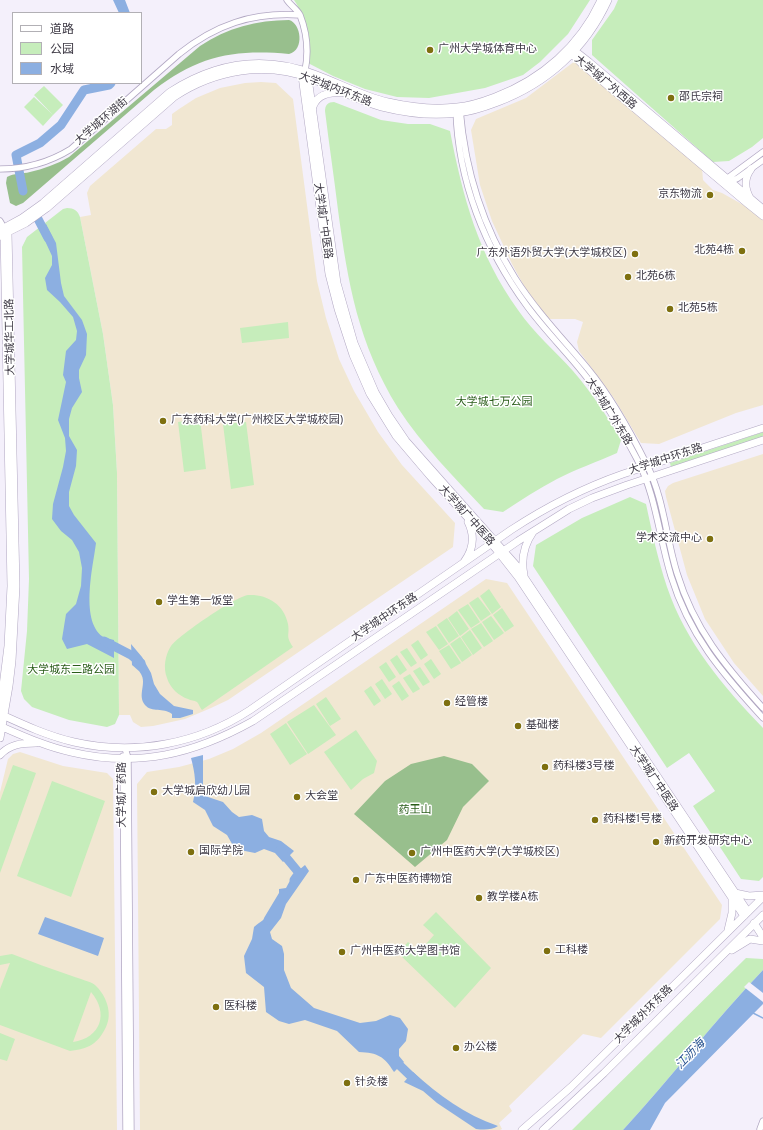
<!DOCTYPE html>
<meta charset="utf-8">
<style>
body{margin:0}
#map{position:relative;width:763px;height:1130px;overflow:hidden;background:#f4f0fb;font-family:Overpass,"Noto Sans SC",sans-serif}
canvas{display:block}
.legend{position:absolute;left:12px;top:12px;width:130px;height:72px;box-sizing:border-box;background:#fff;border:1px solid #b2b0b5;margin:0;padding:5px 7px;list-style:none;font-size:12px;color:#3e3a45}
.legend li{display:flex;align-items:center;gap:8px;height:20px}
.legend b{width:20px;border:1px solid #b2b0b5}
</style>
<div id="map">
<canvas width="763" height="1130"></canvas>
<ul class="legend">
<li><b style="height:5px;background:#fff"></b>道路</li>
<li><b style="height:11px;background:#c6edbb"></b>公园</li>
<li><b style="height:11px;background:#8cafe1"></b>水域</li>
</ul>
</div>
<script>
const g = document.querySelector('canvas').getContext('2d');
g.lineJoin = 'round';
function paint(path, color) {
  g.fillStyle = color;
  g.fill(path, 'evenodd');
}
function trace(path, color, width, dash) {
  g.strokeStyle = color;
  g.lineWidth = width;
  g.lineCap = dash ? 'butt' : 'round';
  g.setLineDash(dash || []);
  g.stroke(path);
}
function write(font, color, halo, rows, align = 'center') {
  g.font = font + ' Overpass,"Noto Sans SC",sans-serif';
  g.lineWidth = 3;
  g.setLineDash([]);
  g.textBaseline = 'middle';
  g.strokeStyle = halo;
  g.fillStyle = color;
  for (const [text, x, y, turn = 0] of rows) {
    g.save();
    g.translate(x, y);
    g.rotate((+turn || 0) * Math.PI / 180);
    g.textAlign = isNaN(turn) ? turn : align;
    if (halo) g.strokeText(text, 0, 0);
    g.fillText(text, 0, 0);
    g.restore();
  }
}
paint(new Path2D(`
 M575 61 702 168 703 180 713 190 722 193 763 216V405L736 413 659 444 641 443 613 397 579 351 577 342 583 322 575 319H548L524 286 512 264 492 221 480 185 471 130 476 119 526 98Z
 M261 82 276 83 293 99 317 281 326 318 339 359 354 391 378 432 402 465 455 523 453 547 228 700 211 708 185 719 153 726 141 727 133 722 130 715H119L117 473 113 405 103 334 80 217 91 215 87 193 90 186 156 129H166L172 125V114L179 109 196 98 220 88 245 83Z
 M763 454V696L734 663 705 619 687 575 666 497 665 491 668 486 673 483Z
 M486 579 507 583 722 905 720 919 601 1038 583 1034 509 1106 512 1111 499 1123 502 1129 500 1130H140L137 784 147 772 179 767 209 759 233 749 261 733Z
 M20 752 63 766 107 773 113 779 117 1130H0V792L8 759 13 754Z`), '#f1e7d2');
paint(new Path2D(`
 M294 0H590L568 34 540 62 523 75 485 88 429 98 397 97 365 89 333 76 308 63C306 41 307 18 294 0Z
 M618 0H763V138L752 147 729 161 713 162 592 55V40L614 9Z
 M44 86 63 105 53 115 34 95Z
 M34 97 53 115 43 126 24 107Z
 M334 102 381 120 408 124H430L450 131C463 198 478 254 518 310 534 333 555 351 573 371 592 393 607 416 621 440L617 453C597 462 576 469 557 479 538 489 521 500 503 512L484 509C454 477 422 445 398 408 358 343 348 284 338 210 334 177 329 144 325 111 325 105 328 102 334 102Z
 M67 208C74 208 78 211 80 217L103 334 113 405 117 473 119 715 115 724 107 727 69 720 32 707 24 699 21 691 27 631 29 579 22 247 27 237 63 209Z
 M288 322 289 338 242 343 240 328Z
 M200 419 206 469 184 472 178 422Z
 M246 422 254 485 231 489 223 424Z
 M763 432V437L671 467 670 463Z
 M630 497 646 504C652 532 658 560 667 587 686 643 723 686 763 728V877L759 881 741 879 693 806 715 791 689 753 667 768 533 566 536 545 582 518Z
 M489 589 501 607 492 614 480 596Z
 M248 595C267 594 284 604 288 624 290 636 285 635 293 647L202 710C200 708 199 704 197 702 194 700 191 701 188 699 179 696 170 688 167 678 163 668 165 655 171 646 179 635 235 597 248 595Z
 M478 597 491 614 481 621 469 603Z
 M468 604 480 622 471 628 458 610Z
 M502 608 514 626 505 632 493 615Z
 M457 611 469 629 460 636 448 618Z
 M491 616 504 633 494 640 482 622Z
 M447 618 459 636 449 643 437 625Z
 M481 623 493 641 484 647 471 629Z
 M436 626 448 644 439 650 426 632Z
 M470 630 482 648 473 655 461 637Z
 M460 637 472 655 462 662 450 644Z
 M418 640 428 655 421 660 411 645Z
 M449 645 461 663 451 669 439 651Z
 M407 648 417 663 411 667 400 652Z
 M397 655 407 670 400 675 390 660Z
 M431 659 441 674 434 679 424 664Z
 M386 662 396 677 389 682 379 667Z
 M420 667 430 682 423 686 413 671Z
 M410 674 420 689 413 693 403 678Z
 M382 679 392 694 385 699 375 684Z
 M399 681 409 696 402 701 392 686Z
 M371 686 381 701 374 706 364 691Z
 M326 697 341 719 330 726 316 704Z
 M314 705 336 735 308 754 287 722Z
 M286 723 307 754 290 765 270 734Z
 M356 730 377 761 374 773 363 779 351 790 324 752Z
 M13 765 36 773 0 873V801Z
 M52 781 105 801 71 897 17 876Z
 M436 912 491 968 455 1008 398 953 408 942 419 952 434 935 423 925Z
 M12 954C32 962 52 969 72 976 79 979 90 981 95 985 106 995 113 1013 106 1027 98 1044 88 1049 70 1051L0 1025V989L10 963 0 965V956ZM91 992C109 1013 101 1038 73 1042Z
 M746 958 763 959V970C714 1021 671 1078 623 1130H572Z
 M0 1033 15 1039 7 1061 0 1059Z`), '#c6edbb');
paint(new Path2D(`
 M289 20C301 23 305 50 289 54 234 49 198 56 154 90L23 203 16 206 10 203 6 183 7 177C14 173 22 174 30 172 43 169 57 164 69 157L200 46C227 28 257 20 289 20Z
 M444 756 472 764 489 781 463 807 447 840 415 867 354 814 385 781 411 764Z`), '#98bf8d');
paint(new Path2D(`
 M113 0H125L130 13H119Z
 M46 224 56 243 61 283 64 296 82 320 87 334 86 355 79 370V378L82 392 72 408 69 419V436L77 450 76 466 69 492V506L74 515 96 543C93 567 79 624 105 638 108 639 111 639 114 640V658L87 644 67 649 62 639 66 614 76 604 81 586 82 568 79 552 72 540 61 531 52 519 53 504 63 467 66 451 65 438 58 420 66 382 63 375 66 351 76 340 77 331 73 317 60 302 47 290 45 278 52 265V256L40 230Z
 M131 644 142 657 151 673 154 684 160 694 174 706 193 710V714L180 718H172V714C163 707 152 713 145 705 137 695 147 684 141 674 139 670 135 668 132 665Z
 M203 755V790L208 797 223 802 232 812 239 817 252 815 262 819 264 831 269 837 281 841 294 851 283 862 275 853 264 849 255 853 235 849 227 835 213 826 205 810 193 802C197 786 195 773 191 758Z
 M305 865 309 871 286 904 281 918 270 932 272 939 282 946 284 954V970L291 988 314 1008 360 1023 376 1021 390 1015 400 1018 408 1029 406 1041 399 1049V1056L404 1062 394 1072C384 1056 378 1053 359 1052L337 1031 305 1020 289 1024 279 1021 266 1012 264 987 246 973 244 956 252 939 254 927C269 915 280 911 279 889L286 888 293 875Z
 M45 917 104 938 98 956 38 934Z
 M763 970V1004L665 1103 650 1130H623C671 1078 714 1021 763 970Z
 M413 1072C440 1096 464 1114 498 1126 492 1130 484 1130 476 1129L437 1103 423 1091 404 1082Z`), '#8cafe1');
paint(new Path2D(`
 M749 982 763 993V1002L744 987Z`), '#f4f0fb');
trace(new Path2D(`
 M753 1013 763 1018`), '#8cafe1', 1.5);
trace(new Path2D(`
 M23 191 16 155 40 143 61 125 84 90 109 85 111 83
 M38 219 48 238
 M104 641 131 655 141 663
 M280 850 299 873 294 880
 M268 920 283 895
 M392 1058 418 1083`), '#8cafe1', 9);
const minor = new Path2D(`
 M300 15C307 33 309 51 305 71
 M456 110C458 181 485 249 527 306 546 332 569 354 588 379 607 404 622 431 637 459 656 495 659 537 671 576 689 635 722 673 763 718
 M460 110C465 170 483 227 515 278 536 311 563 339 588 369 612 398 630 431 647 465 664 499 666 538 677 573 694 629 725 666 763 708
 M0 169C26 169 50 162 71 149L179 54C215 25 252 12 300 15 297 9 291 6 287 0
 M725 180 763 152
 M728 183 738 178 763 160
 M0 221 4 228
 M125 748 128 758 131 1130
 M123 756 126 1130
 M760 1129 763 1121`);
const major = new Path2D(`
 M571 49 575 51 589 62 763 209
 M570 51 572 54 582 64 748 204 763 216
 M305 71 302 76 329 274 338 309 353 355 370 394 396 436 430 476 496 549 518 577 744 916
 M305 71 308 78 337 283 354 343 375 392 389 416 406 441 516 565 748 912
 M312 110C315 96 327 92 341 93
 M750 198C745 189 744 178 751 169
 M0 230 22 218 43 203 170 92C215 63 264 55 314 74 339 83 362 96 388 102 410 107 434 110 457 107 470 106 482 102 495 97 542 79 580 46 601 0
 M0 236 26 223 47 208 174 97C215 70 265 61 312 79 335 88 358 101 382 107 406 113 433 116 457 113 471 112 485 107 498 102 548 83 586 48 608 0
 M464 562C473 550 475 536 468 522
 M524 575C521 560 524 545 533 532
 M0 710 8 646 11 586 4 232
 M0 714C24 725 48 736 74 742 135 756 198 744 250 710L511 530C546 507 583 488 623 474L763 428
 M0 726C23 736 47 747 71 752 138 768 194 754 253 721L518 541 569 509 592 498 627 485 763 440
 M0 738 9 686 12 661 16 586 8 233 6 230
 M0 755C10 744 22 743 36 743
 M735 893 749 896 763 895
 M754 923 763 937
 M728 930 732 913V899
 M732 950 750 939 763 941
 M522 1130 571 1087 763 897
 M543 1130 604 1073 763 915`);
trace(minor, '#b1a7c2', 7);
trace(major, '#b1a7c2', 8);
trace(minor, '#fff', 5.5);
trace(major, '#fff', 7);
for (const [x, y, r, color] of [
 [430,50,4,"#7e7010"],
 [671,98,4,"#7e7010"],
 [710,195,4,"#7e7010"],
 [742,251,4,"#7e7010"],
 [635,254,4,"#7e7010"],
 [628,277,4,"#7e7010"],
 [670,309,4,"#7e7010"],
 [163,421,4,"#7e7010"],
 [710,539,4,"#7e7010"],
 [159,602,4,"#7e7010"],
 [447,703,4,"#7e7010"],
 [518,726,4,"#7e7010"],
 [545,767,4,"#7e7010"],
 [154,792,4,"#7e7010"],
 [297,797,4,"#7e7010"],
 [595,820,4,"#7e7010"],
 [656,842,4,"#7e7010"],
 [191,852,4,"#7e7010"],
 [412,853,4,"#7e7010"],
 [356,880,4,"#7e7010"],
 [479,898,4,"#7e7010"],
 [547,951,4,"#7e7010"],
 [342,952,4,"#7e7010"],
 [216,1007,4,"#7e7010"],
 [456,1048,4,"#7e7010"],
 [347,1083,4,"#7e7010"]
]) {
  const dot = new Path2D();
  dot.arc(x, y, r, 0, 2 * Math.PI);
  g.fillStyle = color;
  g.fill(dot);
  trace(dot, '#fff', 1.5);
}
write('11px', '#3e3a45', '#fff', [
 ["广州大学城体育中心",438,50],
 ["邵氏宗祠",679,98],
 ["京东物流",702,195,"right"],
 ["北苑4栋",734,251,"right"],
 ["广东外语外贸大学(大学城校区)",627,254,"right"],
 ["北苑6栋",636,277],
 ["北苑5栋",678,309],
 ["广东药科大学(广州校区大学城校园)",171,421],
 ["学术交流中心",702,539,"right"],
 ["学生第一饭堂",167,602],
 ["经管楼",455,703],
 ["基础楼",526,726],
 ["药科楼3号楼",553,767],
 ["大学城启欣幼儿园",162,792],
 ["大会堂",305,797],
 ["药科楼1号楼",603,820],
 ["新药开发研究中心",664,842],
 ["国际学院",199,852],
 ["广州中医药大学(大学城校区)",420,853],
 ["广东中医药博物馆",364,880],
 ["教学楼A栋",487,898],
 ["工科楼",555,951],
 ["广州中医药大学图书馆",350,952],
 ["医科楼",224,1007],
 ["办公楼",464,1048],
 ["针灸楼",355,1083]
], 'left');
write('11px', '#3e3a45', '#fff', [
 ["大学城广外西路",605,83,40],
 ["大学城内环东路",335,90,21],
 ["大学城环湖街",102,122,-41],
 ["大学城广中医路",322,221,82],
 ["大学城华工北路",11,337,-91],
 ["大学城广外东路",608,412,58],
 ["大学城中环东路",666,460,-18],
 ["大学城广中医路",466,516,48],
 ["大学城中环东路",385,618,-34],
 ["大学城广中医路",653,779,56],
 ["大学城广药路",123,795,-90],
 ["大学城外环东路",644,1015,-45]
]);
write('11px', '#2a5d1a', '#fff', [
 ["大学城七万公园",494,403],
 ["大学城东二路公园",71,671],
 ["药王山",415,811]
]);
write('italic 12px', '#27528f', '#fff', [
 ["江沥海",691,1055,-46]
]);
</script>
